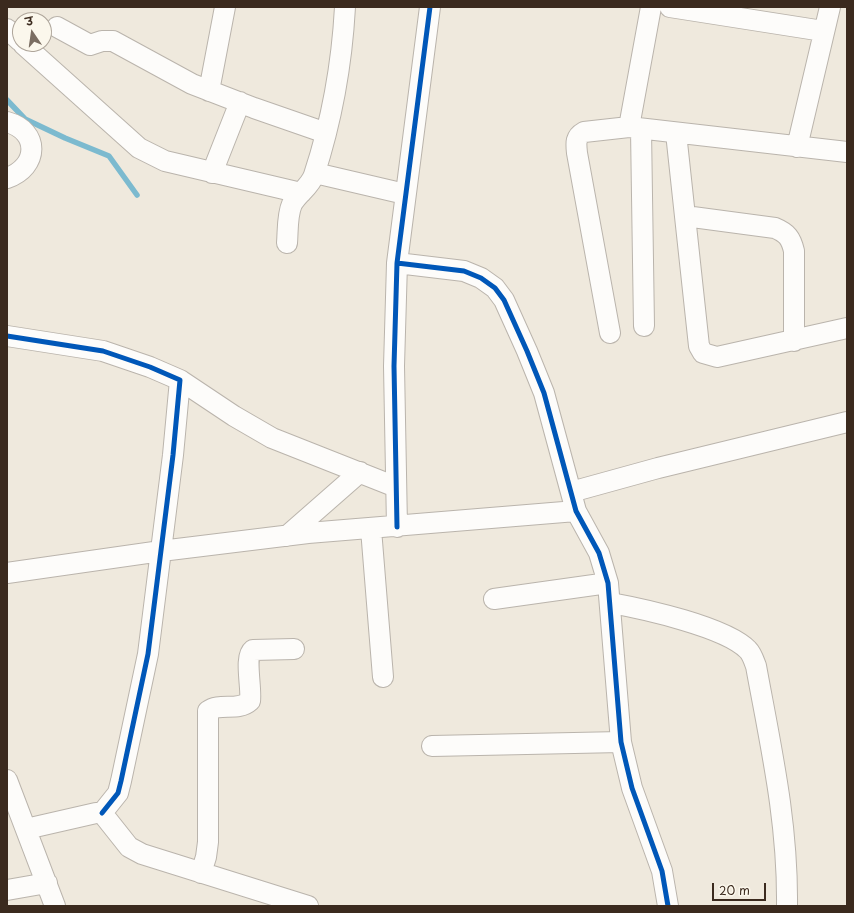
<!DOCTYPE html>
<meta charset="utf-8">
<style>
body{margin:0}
#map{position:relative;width:854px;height:913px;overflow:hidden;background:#efe9dd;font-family:"Playpen Sans","Playpen Sans Deva",sans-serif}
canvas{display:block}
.frame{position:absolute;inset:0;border:8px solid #3b2a1e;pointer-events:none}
.north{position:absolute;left:12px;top:12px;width:40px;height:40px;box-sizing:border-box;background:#fbf7ec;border:1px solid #aea59a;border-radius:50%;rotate:347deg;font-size:11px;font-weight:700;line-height:16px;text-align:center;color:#3b2a1e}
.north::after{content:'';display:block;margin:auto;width:14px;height:18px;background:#7a6d61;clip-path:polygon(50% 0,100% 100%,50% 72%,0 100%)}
.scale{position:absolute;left:712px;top:883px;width:54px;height:18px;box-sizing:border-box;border:2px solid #3b2a1e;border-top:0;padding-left:5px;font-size:12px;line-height:14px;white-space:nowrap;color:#3b2a1e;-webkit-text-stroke:3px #fbf7ec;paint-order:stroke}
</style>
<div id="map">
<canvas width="854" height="913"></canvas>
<div class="frame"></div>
<div class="north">उ</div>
<div class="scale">20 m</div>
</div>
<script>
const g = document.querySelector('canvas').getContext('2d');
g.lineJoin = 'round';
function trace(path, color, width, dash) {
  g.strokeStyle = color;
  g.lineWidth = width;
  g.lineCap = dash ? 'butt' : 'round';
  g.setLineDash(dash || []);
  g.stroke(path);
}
trace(new Path2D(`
 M7 100 25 119 65 138 109 156 137 195`), '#7cbacf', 5.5);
const minor = new Path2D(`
 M670 7 823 31
 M57 27 90 45 102 41H113L192 84 254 108 326 133
 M7 29 20 41
 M23 44 139 148 165 161 301 193
 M209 91 225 7
 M7 122C40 131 39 167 7 178
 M629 127 651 7
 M641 130 644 326
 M676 133 699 346 703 353 717 357 847 328
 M797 147 830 7
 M212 173 240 102
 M315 173 405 194
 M685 216 775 228C787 233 791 238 794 251V341
 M287 243C288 231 287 215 292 204 298 193 310 187 314 175 331 123 342 62 345 7
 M397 263 464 271 481 278 495 288 504 300 527 351 544 393 576 511 599 553 608 583 621 742 632 788 662 871 668 906
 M610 333 577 153C576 143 575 137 584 132L629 127 847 152
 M7 336 103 351 150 367 180 380 173 455 148 654 121 781 118 793 102 813
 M180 380 234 416 272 438 396 487
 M571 492 658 468 847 422
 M397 527 394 366 397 263 430 7
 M371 529 383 677
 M287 536 360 472
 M7 573 161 551 308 533 576 511
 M494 599 608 583
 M611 603C644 609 726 627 748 650 752 654 754 661 756 666 771 748 788 822 787 906
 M432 746 621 742
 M7 780 55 906
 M26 829 96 813H102L129 847 142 854 308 906
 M201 873 206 857 208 842V711C220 702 238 712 250 701 252 688 244 657 253 650L294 649
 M7 890 47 883`);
trace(minor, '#bab4ac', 22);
trace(minor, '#fdfcfa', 20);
trace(new Path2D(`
 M397 263 464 271 481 278 495 288 504 300 527 351 544 393 576 511 599 553 608 583 621 742 632 788 662 871 668 906
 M7 336 103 351 150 367 180 380 173 455 148 654 121 781 118 793 102 813
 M397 527 394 366 397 263 430 7`), '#0057b8', 5);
</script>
